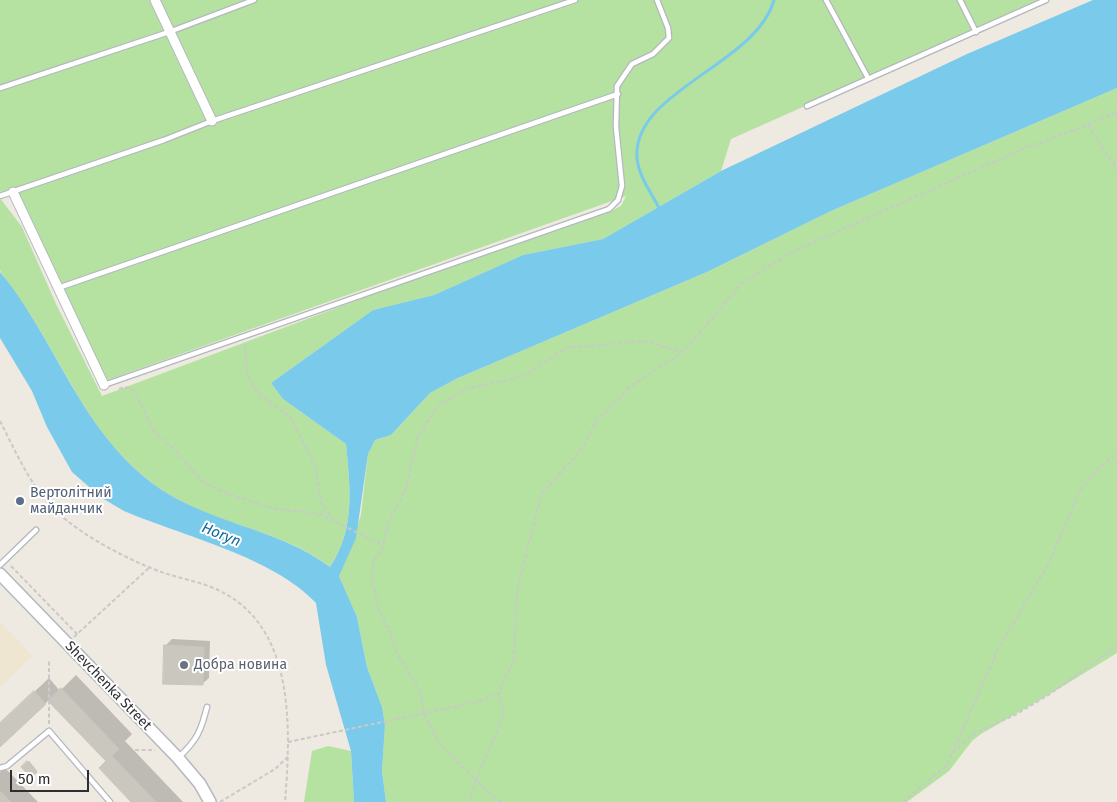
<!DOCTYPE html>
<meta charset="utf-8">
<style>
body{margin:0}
#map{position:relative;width:1117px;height:802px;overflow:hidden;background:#eee9e1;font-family:"Fira Sans",sans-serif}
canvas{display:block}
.scale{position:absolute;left:10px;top:770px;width:79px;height:22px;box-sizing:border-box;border:2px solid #2e2e2e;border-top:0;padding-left:6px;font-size:15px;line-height:18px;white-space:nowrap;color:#2e2e2e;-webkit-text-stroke:4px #fff;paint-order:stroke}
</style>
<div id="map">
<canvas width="1117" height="802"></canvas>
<div class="scale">50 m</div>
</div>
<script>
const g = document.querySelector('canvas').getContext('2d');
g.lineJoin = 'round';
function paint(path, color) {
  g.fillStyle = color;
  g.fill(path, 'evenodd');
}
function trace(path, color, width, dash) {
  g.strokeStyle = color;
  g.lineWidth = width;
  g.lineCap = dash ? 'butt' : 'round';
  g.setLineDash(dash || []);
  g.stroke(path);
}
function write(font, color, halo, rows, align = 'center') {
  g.font = font + ' "Fira Sans",sans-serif';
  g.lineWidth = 4;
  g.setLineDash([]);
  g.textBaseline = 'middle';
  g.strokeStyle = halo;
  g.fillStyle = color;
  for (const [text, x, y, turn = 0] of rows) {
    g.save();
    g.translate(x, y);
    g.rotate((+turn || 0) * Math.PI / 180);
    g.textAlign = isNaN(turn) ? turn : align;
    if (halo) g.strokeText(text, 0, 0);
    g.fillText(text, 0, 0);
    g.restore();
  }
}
paint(new Path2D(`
 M0 622 33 656 0 687Z`), '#efe6d2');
paint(new Path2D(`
 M0 0H1042L731 139 721 171 603 239 523 255 434 295 373 310 271 383 283 399 346 444C350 488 356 527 330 567 286 532 227 527 179 500 101 457 76 388 32 317 27 310 1 274 0 270 0 251 0 219 0 198L22 227 56 304 102 396 371 295 607 213 621 206 626 196 105 381 15 188 0 192Z
 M1117 88V653L1055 691 981 734 972 741 949 771 907 802H386L382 771 385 725 382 707 367 667 357 617 339 576 361 515 368 454 375 440 391 435 430 393 458 378 707 272 831 211Z
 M328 746 351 751 354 802H304L312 751Z`), '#b5e2a1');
paint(new Path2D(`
 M1093 0H1117V88L831 211 707 272 458 378 430 393 391 435 375 440 368 454 356 538 339 576 357 617 367 667 382 707 385 725 382 771 386 802H354L351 751 326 665 316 603C273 557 183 536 124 511L102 498 72 472 47 427 32 391 0 338V272C57 341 78 426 152 483 208 525 275 526 330 567 356 528 350 487 346 444L283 399 271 383 373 310 434 295 523 255 603 239 721 171 967 54Z`), '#7acaeb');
paint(new Path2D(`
 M172 639 210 641 209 678 202 684 165 646Z
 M76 675 132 734 125 741 183 802H133L107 761 49 700 0 746V724L49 678 60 691Z
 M29 761 37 771 31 776 23 767Z
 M5 768 38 802H0V772Z`), '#0003');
trace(new Path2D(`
 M660 210C652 193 639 178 637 158 632 91 756 65 774 0`), '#7acaeb', 3);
const building = new Path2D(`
 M164 645 204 647 203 685 163 684Z
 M61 688 119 749 112 756 156 802H131L99 768 106 761 48 701Z
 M34 691 46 704 0 747V723Z
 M27 761 37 772 31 778 21 767Z
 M0 791 11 802H0Z`);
paint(building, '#cac7bf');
trace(building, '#cac5ba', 1);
const lane = new Path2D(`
 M826 0 868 78
 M960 0 976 32
 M0 88 169 32 254 0
 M807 106 1046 0
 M0 196 164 140 212 121 575 0
 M58 288 618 94
 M104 385 609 209 618 200 622 186 616 127 617 86 632 64 653 54 669 38 668 28 657 0
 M0 565 36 530
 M179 757C197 740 201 731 207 707
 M0 768 7 766 49 731 110 802`);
const street = new Path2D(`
 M155 0 212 121
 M13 192 104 385`);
const secondary = new Path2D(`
 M0 574 178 758 200 784 210 802`);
trace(lane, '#b4b7c0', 7);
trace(street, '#b4b7c0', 11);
trace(secondary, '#b4b7c0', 14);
trace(new Path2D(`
 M1088 125 1117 170
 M245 345 247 375 258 393 291 418 315 465 321 503 333 519
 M119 389 125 387 134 390 155 433 172 447 203 482 223 492 275 509 317 513 383 545
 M0 421C16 452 30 486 56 511 82 536 130 561 164 573 179 578 196 581 211 587 296 620 291 726 285 802
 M11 566 77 634
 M74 637 150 567
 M49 724V661
 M288 742 477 702 499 693
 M135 750H155
 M952 753 998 649 1050 561 1080 490 1098 469 1117 453
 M220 802 275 769 289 756
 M469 802 476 781 439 743 424 714 420 691 397 653 390 632 380 613 372 582 373 562 382 550 388 523 405 491 418 436 438 406 466 389 524 376 566 348 645 341 683 352
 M501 802 476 781 504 714 499 693 514 659 517 590 541 495 581 450 597 420 631 386 683 352 742 283 792 252 1025 148 1088 125 1117 111
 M903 802 945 767 952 753 973 734 1015 715 1050 694 1117 646`), '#c9c9c9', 2, [4, 2.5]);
trace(lane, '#fff', 4.5);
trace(street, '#fff', 9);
trace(secondary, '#fff', 11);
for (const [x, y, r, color] of [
 [20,501,5,"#5c6f8a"],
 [184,665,5,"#6b7280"]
]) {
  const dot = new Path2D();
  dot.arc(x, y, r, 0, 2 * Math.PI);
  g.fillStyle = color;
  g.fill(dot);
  trace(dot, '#fff', 2);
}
write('14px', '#4e5e75', '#fff', [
 ["Вертолітний",30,493],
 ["майданчик",30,509]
], 'left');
write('14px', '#5b616d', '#fff', [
 ["Добра новина",194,665]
], 'left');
write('14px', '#2e2e2e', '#fff', [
 ["Shevchenka Street",108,686,46]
]);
write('italic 15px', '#136a9c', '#fff', [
 ["Horyn",221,535,22]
]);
</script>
